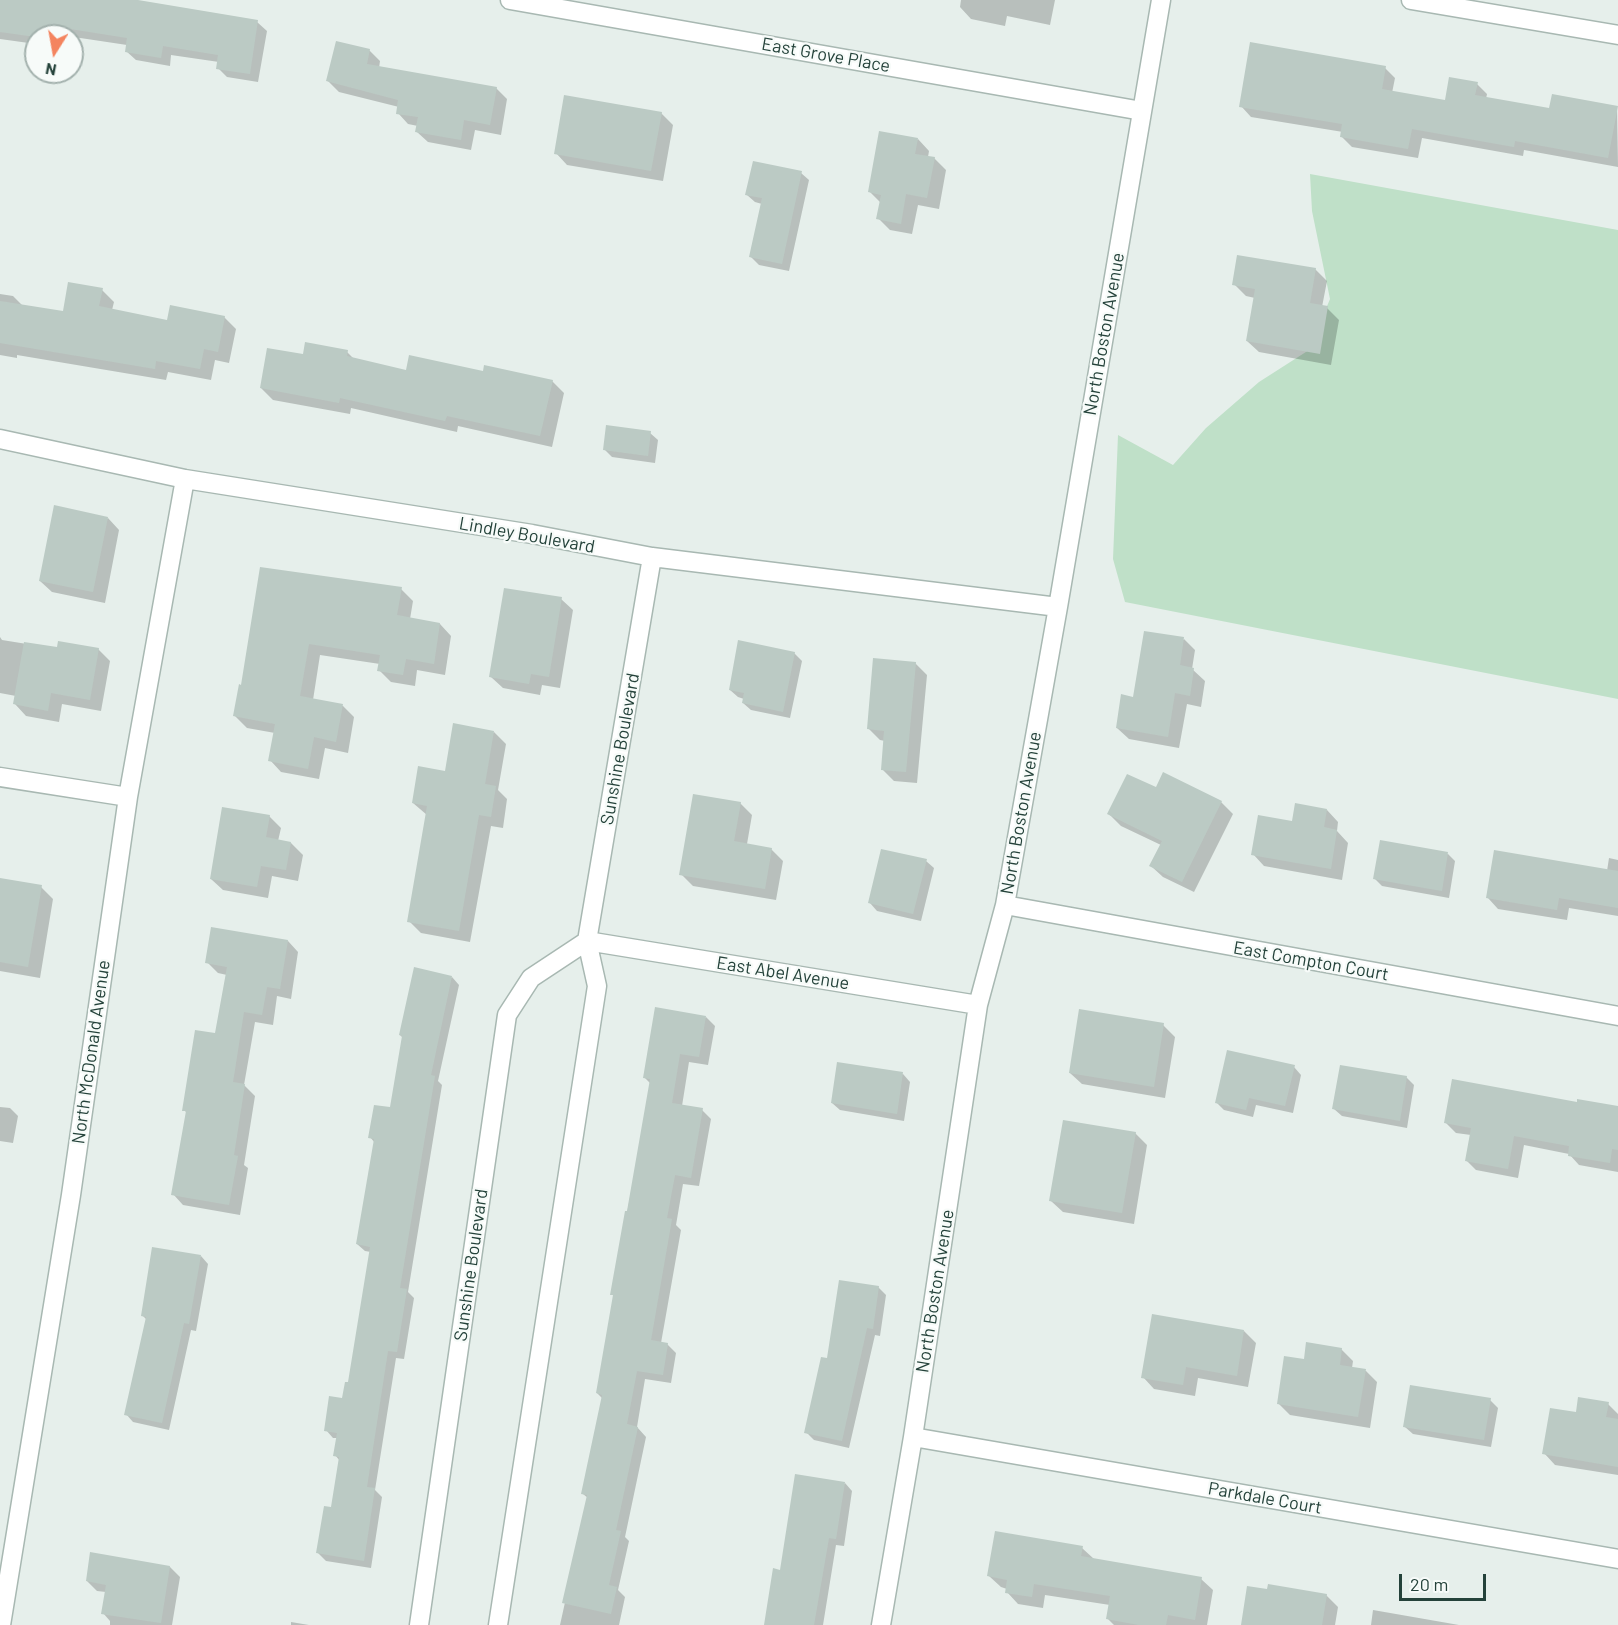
<!DOCTYPE html>
<style>
body{margin:0}
#map{position:relative;width:1618px;height:1625px;overflow:hidden;background:#e6efeb;font-family:Barlow,sans-serif}
canvas{display:block}
.north{position:absolute;left:24px;top:24px;width:60px;height:60px;box-sizing:border-box;background:#f7fbf9;border:2px solid #a3b1ad;border-radius:50%;rotate:191deg;font-size:16px;font-weight:700;line-height:24px;text-align:center;color:#24423a}
.north::after{content:'';display:block;margin:auto;width:21px;height:27px;background:#f4845f;clip-path:polygon(50% 0,100% 100%,50% 72%,0 100%)}
.scale{position:absolute;left:1399px;top:1574px;width:87px;height:27px;box-sizing:border-box;border:3px solid #24423a;border-top:0;padding-left:8px;font-size:18px;line-height:21px;white-space:nowrap;color:#24423a;-webkit-text-stroke:4px #f7fbf9;paint-order:stroke}
</style>
<div id="map">
<canvas width="1618" height="1625"></canvas>
<div class="north">N</div>
<div class="scale">20 m</div>
</div>
<script>
const g = document.querySelector('canvas').getContext('2d');
g.lineJoin = 'round';
function paint(path, color) {
  g.fillStyle = color;
  g.fill(path, 'evenodd');
}
function trace(path, color, width, dash) {
  g.strokeStyle = color;
  g.lineWidth = width;
  g.lineCap = dash ? 'butt' : 'round';
  g.setLineDash(dash || []);
  g.stroke(path);
}
function write(font, color, halo, rows, align = 'center') {
  g.font = font + ' Barlow,sans-serif';
  g.lineWidth = 4.5;
  g.setLineDash([]);
  g.textBaseline = 'middle';
  g.strokeStyle = halo;
  g.fillStyle = color;
  for (const [text, x, y, turn = 0] of rows) {
    g.save();
    g.translate(x, y);
    g.rotate((+turn || 0) * Math.PI / 180);
    g.textAlign = isNaN(turn) ? turn : align;
    if (halo) g.strokeText(text, 0, 0);
    g.fillText(text, 0, 0);
    g.restore();
  }
}
paint(new Path2D(`
 M1310 174 1618 230V699L1125 602 1113 559 1118 435 1173 465 1206 428 1259 382 1309 350 1330 299 1312 211Z`), '#bfe0c8');
paint(new Path2D(`
 M0 0H127L257 22 267 31 258 82 227 77 218 68 219 62 171 55 170 66 136 60 126 51 127 45 67 36H36V44L0 39Z
 M961 0H1055L1050 25 1007 16 1005 26 971 19 960 7Z
 M369 50 380 61 379 68 496 88 507 99 501 135 475 130 471 150 428 142 417 132 418 126 408 124 398 113 399 107 339 92 328 81Z
 M1385 68 1395 78 1392 93 1446 102 1477 84 1487 94 1486 99 1550 110 1617 107 1618 167 1524 150 1523 156 1422 138 1418 158 1352 147 1342 137 1343 132 1251 117 1241 106Z
 M661 113 673 125 663 181 567 165 556 153Z
 M918 139 929 151 928 157 934 158 946 170 939 209 918 205 912 234 890 230 878 218 881 203 870 192Z
 M801 173 809 180 789 271 759 265 751 257 762 204 755 202 747 195Z
 M1315 269 1327 281 1322 307 1327 308 1339 320 1331 365 1259 352 1247 341 1255 298 1246 296 1234 284Z
 M102 290 114 302 112 310 168 322 224 317 236 329 229 363 215 360 211 380 168 372 166 380 17 355V358L0 355V294L13 296 24 307 64 313Z
 M347 352 355 360 407 372 484 373 552 381 564 393 552 447 458 426 457 432 351 408 350 414 273 400 261 388 304 356Z
 M650 433 658 440 655 463 612 457 604 449Z
 M108 518 119 530 105 603 52 592 40 581Z
 M261 568 401 589 413 601 410 619 440 624 451 636 445 675 417 670 415 686 391 682 379 670 380 664 320 655 313 700 343 706 354 717 348 753 325 748 319 779 281 772 270 760 275 733 247 728 235 716 242 687Z
 M561 599 573 610 560 688 542 685 540 695 503 688 491 677Z
 M0 637 2 640 58 649H98L110 661 101 711 62 704 59 722 26 716 15 704 16 696 0 693Z
 M1184 639 1195 650 1192 669 1205 681 1201 707 1187 704 1179 748 1129 739 1117 728 1134 698Z
 M794 653 802 661 790 718 751 710 743 703 744 699 738 697 730 690Z
 M915 663 927 675 917 783 894 781 882 769 885 741 880 740 868 728Z
 M494 732 506 744 498 790 507 799 503 828 491 826 470 942 421 933 409 921 427 815 413 803Z
 M1156 789 1221 802 1233 814 1194 892 1163 877 1151 866 1161 845 1121 826 1109 814Z
 M740 803 752 815 747 844 771 849 783 861 776 900 693 886 681 874Z
 M1327 810 1338 822 1337 831 1348 843 1342 880 1264 866 1253 854 1293 822Z
 M269 816 281 828 278 841 291 843 303 855 298 881 272 876 268 898 223 890 211 879Z
 M1448 854 1455 861 1449 898 1382 886 1374 878Z
 M1609 858 1618 860V916L1569 908 1567 920 1498 909 1488 898 1607 871Z
 M926 861 934 868 921 921 877 911 870 903Z
 M0 880 41 887 53 899 40 978 0 971Z
 M288 941 298 952 291 999 277 996 273 1025 255 1022 244 1085 255 1096 244 1165 248 1168 240 1215 183 1205 173 1194 187 1113 184 1110 216 1035 227 975 218 973 207 962Z
 M452 977 459 985 438 1081 442 1085 408 1292 414 1298 404 1359 396 1358 375 1490 382 1497 371 1568 326 1561 318 1553 333 1509 340 1461 335 1455 337 1438H333L326 1430 343 1399 349 1384 371 1252 365 1251 357 1244 375 1143 370 1137 391 1109 403 1038 400 1035Z
 M706 1017 715 1026 708 1065 689 1062 682 1106 702 1110 711 1119 699 1186 683 1184 676 1225 681 1230 661 1343 667 1344 676 1353 671 1383 645 1379 637 1427 646 1437 625 1537 629 1541 618 1590 625 1597 619 1625H560L588 1498 583 1494 603 1399 597 1393 614 1297 612 1294 651 1084 644 1077Z
 M1163 1025 1175 1037 1165 1098 1082 1084 1070 1073Z
 M1294 1067 1301 1075 1293 1113 1256 1105 1253 1117 1224 1110 1217 1103Z
 M903 1074 910 1082 904 1121 840 1110 832 1103Z
 M1406 1077 1414 1085 1407 1128 1342 1116 1334 1109Z
 M1578 1104 1618 1107V1172L1579 1165 1569 1154 1524 1145 1518 1178 1476 1170 1466 1160 1471 1135 1456 1133 1446 1123Z
 M0 1107 10 1108 18 1116 13 1143 0 1141Z
 M1135 1133 1147 1145 1134 1224 1063 1212 1051 1201Z
 M201 1256 208 1264 196 1331 191 1330 169 1430 133 1422 126 1414 147 1320 142 1315Z
 M878 1287 886 1295 880 1336 875 1335 849 1448 814 1440 806 1432 828 1360Z
 M1244 1331 1256 1343 1248 1387 1198 1378 1195 1396 1154 1389 1143 1377Z
 M1341 1349 1353 1361 1352 1368 1366 1371 1377 1382 1370 1428 1290 1415 1278 1403 1305 1361Z
 M1490 1400 1498 1408 1491 1447 1413 1434 1405 1427Z
 M1608 1404 1618 1414V1475L1555 1465 1544 1453Z
 M845 1483 852 1491 844 1546 836 1545 823 1625H765L781 1571Z
 M1082 1548 1094 1559 1201 1579 1213 1590 1207 1625H1114L1108 1619 1110 1605 1045 1595 1043 1608 1018 1604 1007 1592V1589L1001 1587 989 1576Z
 M170 1567 180 1577 172 1625H110V1621L103 1613 106 1592 97 1591 87 1581Z
 M1326 1595 1338 1607 1335 1625H1244Z
 M1373 1610 1459 1625H1371Z
 M291 1622 309 1625H291Z`), '#0003');
paint(new Path2D(`
 M0 0H138L258 20 250 74 216 69 218 55 163 46 161 58 125 52 127 38 58 27 56 36H29L0 32Z
 M336 41 370 49 367 64 497 87 490 125 464 120 461 140 415 132 418 117 396 114 398 100 326 81Z
 M1250 42 1386 66 1382 89 1445 100 1449 77 1478 82 1475 95 1549 108 1552 94 1618 106 1608 158 1515 141 1514 147 1412 129 1408 149 1340 137 1342 124 1239 107Z
 M564 95 662 112 651 171 554 154Z
 M879 131 918 138 915 154 935 157 927 198 906 194 901 224 876 219 881 195 868 192Z
 M753 161 802 171 782 264 749 257 762 198 745 195Z
 M1237 255 1316 268 1310 303 1328 306 1320 354 1246 341 1255 289 1232 285Z
 M68 282 103 288 99 306 167 320 170 305 225 316 218 352 204 349 200 369 156 361 155 369 0 343V301L63 311Z
 M305 342 348 350 347 356 406 370 409 355 483 371 484 365 553 380 540 436 447 416 445 421 340 398 339 403 260 388 267 348 303 354Z
 M606 425 651 431 648 456 603 450Z
 M54 505 108 517 93 592 39 581Z
 M260 567 402 587 397 615 440 623 434 664 406 659 403 675 377 671 380 655 309 644 300 696 343 704 336 742 314 737 308 769 268 761 275 724 233 716 239 684 241 685Z
 M504 588 562 597 549 677 531 674 529 684 489 677Z
 M1144 631 1184 637 1180 665 1194 668 1190 696 1175 693 1168 737 1116 728 1121 694 1133 697Z
 M738 640 795 652 783 712 742 703 744 693 729 690Z
 M58 641 99 648 90 700 51 693 48 711 13 704 24 642 57 647Z
 M873 658 916 662 906 772 881 770 884 731 867 729Z
 M453 723 494 731 485 784 496 786 491 817 479 815 459 931 407 922 427 806 412 803 418 766 445 771Z
 M1163 772 1222 801 1182 882 1149 866 1162 841 1107 814 1127 774 1156 787Z
 M693 794 741 802 734 841 772 848 765 889 679 875Z
 M1295 803 1327 809 1324 827 1337 830 1331 869 1251 855 1258 815 1292 821Z
 M222 807 270 815 266 837 291 842 286 870 261 866 257 887 210 879Z
 M1380 840 1448 852 1442 891 1373 879Z
 M881 849 927 859 913 914 868 903Z
 M1494 850 1618 871V908L1559 898 1557 910 1486 898Z
 M0 878 42 885 28 967 0 962Z
 M211 927 288 940 280 989 267 987 262 1015 244 1012 233 1082 245 1084 234 1155 238 1156 229 1205 171 1195 186 1111H182L195 1030 215 1033 227 967 205 963Z
 M414 967 452 976 431 1075 435 1076 400 1288 407 1289 397 1352 388 1351 367 1487 375 1488 364 1561 316 1553 324 1506 331 1507 339 1457 333 1456 337 1433 324 1431 329 1396 342 1398 345 1382H348L370 1247 356 1244 374 1139 368 1138 374 1105 390 1107 402 1036 399 1035Z
 M655 1007 706 1016 699 1057 680 1054 672 1103 703 1108 691 1178 675 1175 667 1218 672 1219 651 1340 668 1343 663 1375 637 1371 627 1424 638 1427 616 1530 621 1531 609 1585 617 1587 611 1614 562 1603 587 1495 581 1494 602 1395 596 1393 613 1295H610L625 1211H627L650 1079 643 1078Z
 M1079 1009 1164 1023 1154 1087 1069 1073Z
 M1227 1050 1295 1065 1285 1106 1249 1098 1246 1110 1215 1103Z
 M837 1062 903 1072 897 1114 831 1103Z
 M1340 1065 1407 1076 1400 1121 1332 1109Z
 M1452 1079 1577 1102V1099L1618 1106V1150L1612 1149 1610 1163 1568 1156 1569 1146 1514 1136 1508 1169 1465 1161 1471 1128 1444 1123Z
 M1063 1120 1136 1132 1122 1213 1049 1201Z
 M152 1247 201 1255 189 1324 184 1323 162 1423 124 1415 146 1317 141 1316Z
 M839 1280 879 1286 873 1329 867 1328 842 1441 804 1433 821 1357 827 1358Z
 M1152 1314 1244 1330 1237 1376 1186 1367 1183 1385 1141 1378Z
 M1306 1342 1342 1348 1340 1365 1366 1369 1358 1417 1277 1404 1284 1356 1304 1359Z
 M1410 1385 1491 1398 1484 1440 1403 1427Z
 M1578 1397 1609 1402 1606 1417 1618 1419V1467L1542 1454 1550 1408 1576 1412Z
 M795 1474 845 1482 836 1539 829 1538 814 1625H764L773 1568 780 1570Z
 M995 1531 1083 1546 1081 1556 1202 1577 1195 1620 1168 1615 1166 1625H1139L1106 1619 1110 1596 1034 1584 1032 1597 1005 1593 1007 1580 987 1576Z
 M90 1552 170 1566 161 1623 101 1614 106 1585 86 1581Z
 M1268 1584 1327 1594 1322 1625H1241L1247 1586 1267 1589Z`), '#bbcac4');
const minor = new Path2D(`
 M510 0 1142 111
 M1411 0 1618 35
 M0 439 185 479 532 534 652 557 1058 607
 M0 777 128 797
 M1005 905 1618 1016
 M587 941 978 1005
 M913 1437 1618 1559
 M1 1625 71 1195 128 797 185 479
 M419 1625 507 1015 531 978 587 941
 M498 1625 597 986 587 941 652 557
 M881 1625 913 1437 978 1005 1005 905 1058 607 1161 0`);
trace(minor, '#a8b8b2', 21);
trace(minor, '#fff', 18);
write('18px', '#24423a', '#f7fbf9', [
 ["East Grove Place",826,55,10],
 ["North Boston Avenue",1104,334,-80],
 ["Lindley Boulevard",527,535,10],
 ["Sunshine Boulevard",620,749,-80],
 ["North Boston Avenue",1021,813,-80],
 ["East Compton Court",1311,961,10],
 ["East Abel Avenue",783,973,9],
 ["North McDonald Avenue",91,1052,-82],
 ["Sunshine Boulevard",471,1265,-82],
 ["North Boston Avenue",935,1291,-81],
 ["Parkdale Court",1265,1498,10]
]);
</script>
